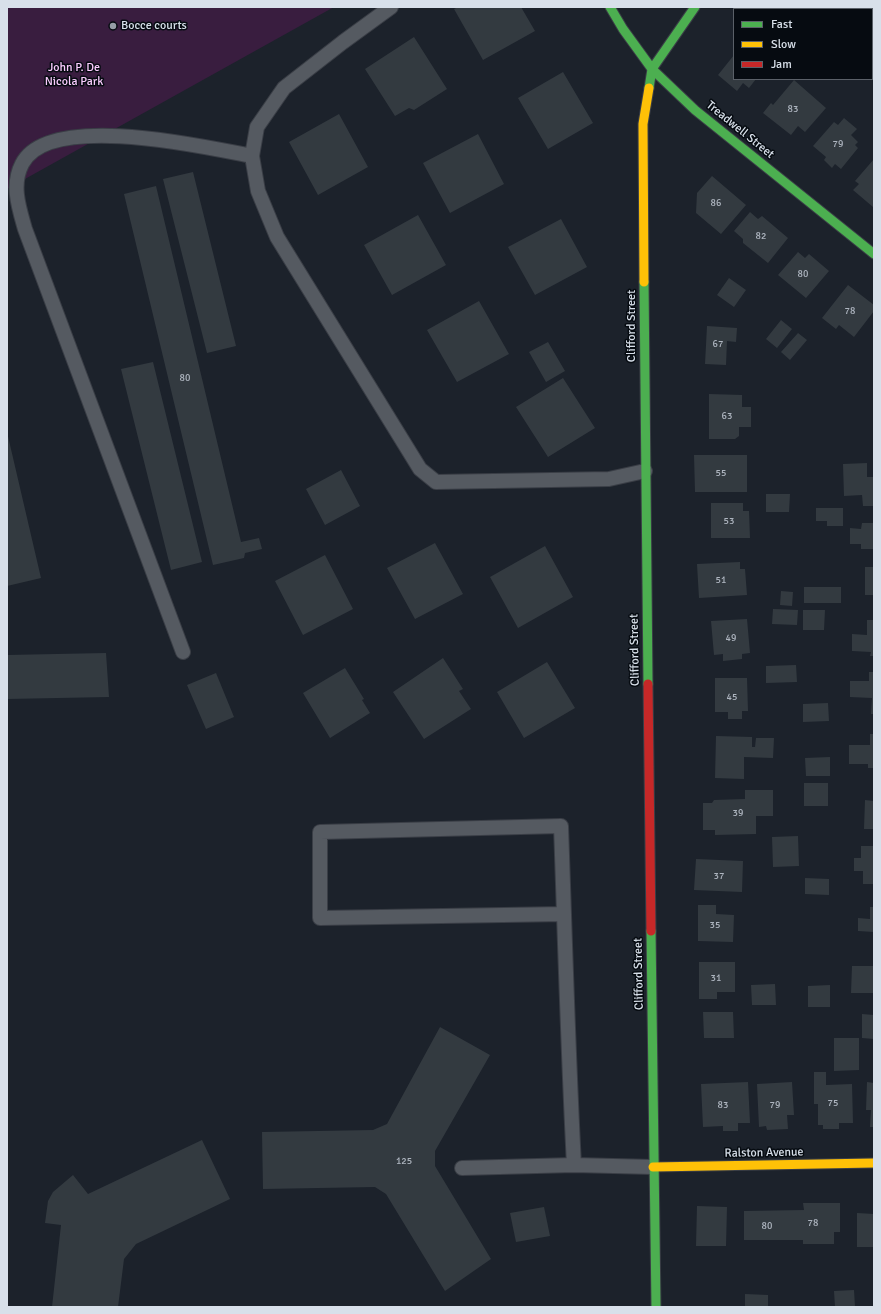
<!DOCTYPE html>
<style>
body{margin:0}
#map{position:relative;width:881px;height:1314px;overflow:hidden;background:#1c222b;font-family:Signika,sans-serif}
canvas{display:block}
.frame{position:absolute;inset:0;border:8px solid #d8e0ea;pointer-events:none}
.legend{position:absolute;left:733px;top:8px;width:140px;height:72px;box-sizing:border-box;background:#060b11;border:1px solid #5a6068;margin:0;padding:5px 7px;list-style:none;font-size:12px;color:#d8e0ea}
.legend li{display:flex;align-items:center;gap:8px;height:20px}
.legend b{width:20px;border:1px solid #5a6068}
</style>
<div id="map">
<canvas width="881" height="1314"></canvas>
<div class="frame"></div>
<ul class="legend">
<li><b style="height:5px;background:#4caf50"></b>Fast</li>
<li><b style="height:5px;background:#ffc107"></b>Slow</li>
<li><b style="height:5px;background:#c62828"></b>Jam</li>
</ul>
</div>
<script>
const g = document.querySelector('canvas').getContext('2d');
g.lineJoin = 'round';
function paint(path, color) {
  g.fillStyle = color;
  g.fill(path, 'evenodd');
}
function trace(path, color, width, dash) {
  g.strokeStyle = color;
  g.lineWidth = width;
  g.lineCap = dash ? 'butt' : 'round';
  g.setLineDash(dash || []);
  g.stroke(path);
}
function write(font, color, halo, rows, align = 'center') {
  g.font = font + ' Signika,sans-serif';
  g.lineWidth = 3;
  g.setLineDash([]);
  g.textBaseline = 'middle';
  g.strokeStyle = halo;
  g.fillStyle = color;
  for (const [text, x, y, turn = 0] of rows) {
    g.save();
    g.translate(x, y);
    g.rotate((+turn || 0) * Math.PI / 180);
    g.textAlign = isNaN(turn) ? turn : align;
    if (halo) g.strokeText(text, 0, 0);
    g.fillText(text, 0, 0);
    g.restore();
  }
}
paint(new Path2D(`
 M7 7H334L7 189Z`), '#391d3f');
paint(new Path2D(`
 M458 7H521L535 31 483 60 454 9Z
 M414 37 447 89 414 110 409 108 395 116 365 69Z
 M734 55V79H756L749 88 743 83 737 91 718 75Z
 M563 72 593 123 548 149 518 98Z
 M794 80 826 108 805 132 798 126 791 135 763 113 771 103 773 105Z
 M339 114 368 167 318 195 289 142Z
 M844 118 857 129 851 135 858 142 855 145 858 148 841 169 835 164 832 168 824 160 826 157 813 146 834 122 838 125Z
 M478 134 504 184 450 213 423 163Z
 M874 159V206L873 207 853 190 859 184 855 181Z
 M193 172 236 346 207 353 163 179Z
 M712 176 746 205 721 234 696 213 697 193Z
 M156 186 241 542 259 538 262 549 245 553 244 558 213 565 124 194Z
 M750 212 758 219 762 216 788 238 768 263 743 243V239L734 231Z
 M418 215 446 265 392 295 364 245Z
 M561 219 587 267 535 295 508 247Z
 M798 252 805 258 809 254 829 271 806 298 778 275Z
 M729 278 746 290 734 307 717 295Z
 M848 285 874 305V311L854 337 839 325 836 329 822 318Z
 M479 301 509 354 457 382 427 330Z
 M781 320 792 329 777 348 766 339Z
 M707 326 737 328 736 342 727 341 726 365 705 364Z
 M798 333 807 340 790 360 781 352Z
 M548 342 565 371 546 382 529 352Z
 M153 362 202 562 171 570 121 369Z
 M563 378 595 428 548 457 516 407Z
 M709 394 742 395V407H751V427H739V436L735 439H709Z
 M7 432 41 578 7 586Z
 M694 455H747V492H695Z
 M867 463V477H874V506H863L862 495 844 496 843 464Z
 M341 470 360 506 325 525 306 489Z
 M766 494H790L789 512H766Z
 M711 503H743V511H749L750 538H711Z
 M816 508H843V526H827V521H816Z
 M862 523H874V549H861V544H850V528L861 529Z
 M435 543 463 594 415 619 387 568Z
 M545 546 573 597 518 628 490 577Z
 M325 555 353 609 303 635 275 581Z
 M740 562V569H745L747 595 699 598 697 564Z
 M865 567H874V595H865Z
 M804 587H841V603H804Z
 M781 591 793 592 792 606 780 605Z
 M773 609 798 610 797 625 772 624Z
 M803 610H825L824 630H803Z
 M747 619 750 653 742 654V659L723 661V654L714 655 711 621Z
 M867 620H874V656H870L871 652 852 651V634L867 635Z
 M106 653 109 697 7 699V655Z
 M443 658 463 689 459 691 471 709 424 739 393 692Z
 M547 662 575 708 524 738 497 692Z
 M796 665 797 682 766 683V666Z
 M345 668 364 699 362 700 370 713 330 738 303 693Z
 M869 672H874V714H871L872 698 850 697V681H869Z
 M216 673 234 717 206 729 187 685Z
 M715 678H747L748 711H742V719H728V712H715Z
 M828 703 829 721 803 722V704Z
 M870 734H874V768H868V764H849V745H870Z
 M716 736 752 737V747H755L756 738H774L773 758 744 757V779L715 778Z
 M830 757V776H806L805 758Z
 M804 783H828V806H804Z
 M745 790H773V816H756V834L715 835V830H703V803H712L714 800 745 799Z
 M865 800 874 801V829H864Z
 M798 836 799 866 773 867 772 837Z
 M861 846H874V884H863V871H854V858H861Z
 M696 859 743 861 742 892 694 890Z
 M805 878 829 879V895L805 894Z
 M698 905H716V914L734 915 733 942 698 941Z
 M870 907H874V932L858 931V918L870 919Z
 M699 962H735V992H717V999H699Z
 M852 966H874V993H851Z
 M775 984 776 1005H752L751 985Z
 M830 985V1007H808V986Z
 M703 1012H733L734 1038H704Z
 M862 1014 874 1015V1039L862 1038Z
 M440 1027 490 1055 435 1151V1166L491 1259 445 1291 386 1194 375 1187 263 1189 262 1132 373 1130 387 1124Z
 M834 1038H859V1070L834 1071Z
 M814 1072H826V1085L852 1084 853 1123H839V1129H823V1125H818V1104H814Z
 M748 1082 750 1123H738V1131H723V1126L703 1127 701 1084Z
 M792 1082 794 1115H787L788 1129 767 1130 766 1126 759 1127 757 1084Z
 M867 1082 874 1083V1127H870L871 1110H866Z
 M202 1140 230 1199 136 1244 124 1259 118 1307H52L61 1225 45 1223 48 1201 53 1192 73 1175 88 1194Z
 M803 1203H840V1232H834V1244H803V1240H744V1211L804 1210Z
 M697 1206 727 1207 726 1246H696Z
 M544 1207 550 1236 516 1242 510 1213Z
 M857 1213 874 1214V1247H857Z
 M854 1290 855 1307H835L834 1291Z
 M745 1294 768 1295V1307H745Z`), '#333a40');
const lane = new Path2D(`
 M391 7 343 42 284 88 257 127 252 156 258 191 277 237 420 469 436 482 609 479 645 471
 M183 652 25 229C19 208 11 185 22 164 48 111 206 147 252 156
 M564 914 320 918V832L561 826C565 939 568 1052 574 1165L653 1167
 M462 1168 574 1165`);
const fast = new Path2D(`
 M610 7 623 29 652 69 695 110 874 254
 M649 88 652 69 695 7
 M644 282 648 684
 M651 931 656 1307`);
const slow = new Path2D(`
 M644 282 643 124 649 88
 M653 1167 874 1163`);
const jam = new Path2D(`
 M648 684 651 931`);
trace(lane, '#3a3e46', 16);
trace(fast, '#3a3e46', 11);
trace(slow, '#3a3e46', 11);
trace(jam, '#3a3e46', 11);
trace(lane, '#555a61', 14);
trace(fast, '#4caf50', 9);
trace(slow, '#ffc107', 9);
trace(jam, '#c62828', 9);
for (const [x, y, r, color] of [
 [113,26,4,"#969ea7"]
]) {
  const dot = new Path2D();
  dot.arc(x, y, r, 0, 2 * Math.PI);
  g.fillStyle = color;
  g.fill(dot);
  trace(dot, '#060b11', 1.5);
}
write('10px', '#afb6c0', null, [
 ["83",793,109],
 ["79",838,144],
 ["86",716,203],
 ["82",761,236],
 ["80",803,274],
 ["78",850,311],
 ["67",718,344],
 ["80",185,378],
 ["63",727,416],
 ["55",721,473],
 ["53",729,521],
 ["51",721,580],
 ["49",731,638],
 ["45",732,697],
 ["39",738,813],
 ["37",719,876],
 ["35",715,925],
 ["31",716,978],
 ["75",833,1103],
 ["83",723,1105],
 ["79",775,1105],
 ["125",404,1161],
 ["78",813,1223],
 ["80",767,1226]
]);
write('12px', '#d8e0ea', '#060b11', [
 ["Bocce courts",121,26]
], 'left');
write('12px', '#faccfe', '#060b11', [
 ["John P. De",74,68],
 ["Nicola Park",74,82]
]);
write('12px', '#d8e0ea', '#060b11', [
 ["Treadwell Street",740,130,39],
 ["Clifford Street",632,326,-90],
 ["Clifford Street",635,650,-91],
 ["Clifford Street",639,974,-91],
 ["Ralston Avenue",764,1153,-1]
]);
</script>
